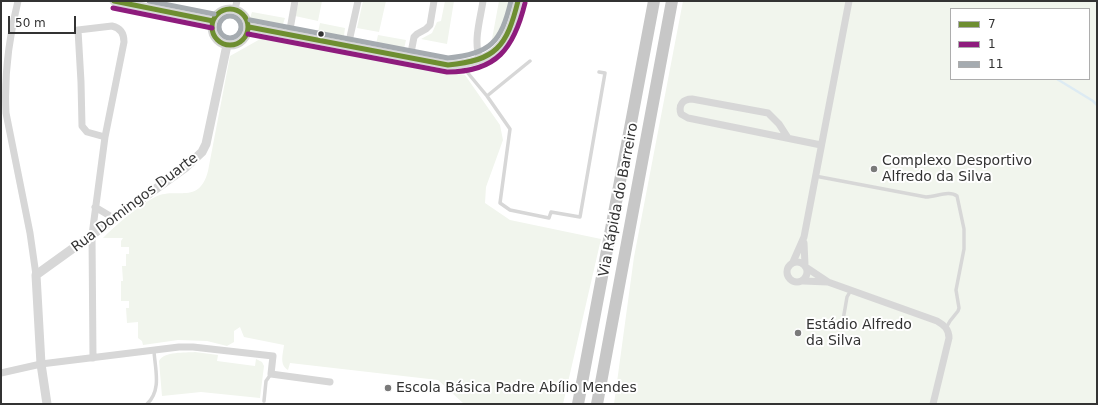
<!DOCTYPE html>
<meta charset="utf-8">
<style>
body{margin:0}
#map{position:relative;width:1098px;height:405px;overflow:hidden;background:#fff;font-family:"DejaVu Sans",sans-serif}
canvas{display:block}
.frame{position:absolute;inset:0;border:2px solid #333;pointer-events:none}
.legend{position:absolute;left:950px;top:8px;width:140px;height:72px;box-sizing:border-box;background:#fff;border:1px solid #adadad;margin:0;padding:5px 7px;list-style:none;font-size:12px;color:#333}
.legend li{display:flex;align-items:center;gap:8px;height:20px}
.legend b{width:20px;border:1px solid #adadad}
.scale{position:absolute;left:8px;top:16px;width:68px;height:18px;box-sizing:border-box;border:2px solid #333;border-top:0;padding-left:5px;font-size:12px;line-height:14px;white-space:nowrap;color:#333;-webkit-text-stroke:3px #fff;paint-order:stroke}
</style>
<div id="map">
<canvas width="1098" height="405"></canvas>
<div class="frame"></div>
<ul class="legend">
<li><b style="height:5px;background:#6e8e31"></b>7</li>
<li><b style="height:5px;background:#8e1c7d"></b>1</li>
<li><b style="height:5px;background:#a5abb0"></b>11</li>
</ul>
<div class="scale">50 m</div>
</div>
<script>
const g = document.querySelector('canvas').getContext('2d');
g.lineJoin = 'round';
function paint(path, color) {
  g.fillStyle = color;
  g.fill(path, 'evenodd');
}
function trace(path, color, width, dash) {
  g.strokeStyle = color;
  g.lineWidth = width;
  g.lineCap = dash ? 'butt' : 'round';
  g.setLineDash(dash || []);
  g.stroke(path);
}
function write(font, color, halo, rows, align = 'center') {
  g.font = font + ' "DejaVu Sans",sans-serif';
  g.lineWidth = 4;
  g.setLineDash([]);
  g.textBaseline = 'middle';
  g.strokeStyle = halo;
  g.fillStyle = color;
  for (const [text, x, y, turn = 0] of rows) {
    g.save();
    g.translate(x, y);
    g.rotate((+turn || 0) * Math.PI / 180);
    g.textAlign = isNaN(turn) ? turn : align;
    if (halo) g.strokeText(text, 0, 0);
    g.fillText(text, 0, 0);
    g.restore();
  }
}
paint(new Path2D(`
 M299 1H322L318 21 295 16Z
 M363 1H386L379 32 357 28Z
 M445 1H454L447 44 421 39 432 33 437 22 441 21Z
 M499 1H510C506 22 504 30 488 46L492 39Z
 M683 1 1097 2V404H614L634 257ZM951 9H1089V79H951Z
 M252 12 285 18 283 24 250 18Z
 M320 23 345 28 344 36 318 32Z
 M378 35 406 40 404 49 376 44Z
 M262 38 465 75 500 125 503 140 486 187 485 203 510 220 601 239 563 404H464L438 380 290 363 288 370C279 365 283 354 284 345L244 337 240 327 234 331V342L227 346 207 341 178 340 143 345 142 341 138 338V322L127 323 126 308H129V301H121V281H123L122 266H126V254H129V247H121V241L123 238H103C117 224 138 206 155 197 175 186 199 206 208 171L230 56Z
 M195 352 218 355 217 361 255 366 256 359 262 362 264 366 260 398 201 392 162 396 159 361C164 351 185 353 195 352Z`), '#f1f5ed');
trace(new Path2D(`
 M1057 79 1093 101 1097 105`), '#ddebf3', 2.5);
trace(new Path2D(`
 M462 66 487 96 510 129 500 203 510 210 549 218 551 212 580 217 605 73 599 72
 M487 96 530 61
 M815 176 926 197C936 197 949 190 957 196L964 229V249L956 290 959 308 958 311 950 321 946 328
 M842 326 847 297 851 290
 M264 401 266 381 271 374
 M147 404C162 390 155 369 154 351`), '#d7d7d7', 3.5);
trace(new Path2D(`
 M18 1C9 38 4 76 6 113L30 233 36 275
 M235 9 237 1
 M289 35 295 1
 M348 46 358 1
 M410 58 414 37 417 34 426 29 430 25 434 1
 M480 60C473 41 480 21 483 1
 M788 138 779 124 768 113 692 99C683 99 678 105 681 114L688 118 821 145
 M95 207 115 219
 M804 243 805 265
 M787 272a10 10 0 1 1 20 0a10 10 0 1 1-20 0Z
 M793 262 804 237 849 1
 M807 268 828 282 937 321C944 325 949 329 949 338L933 404
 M803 281 828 282
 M93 358 92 235 105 137 124 42C124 34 121 28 112 26L78 30 81 82 82 126 87 132 105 137
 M1 373 41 364 179 347H193L273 356 271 374 330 382`), '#d7d7d7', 7);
trace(new Path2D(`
 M114 1 213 21
 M212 27a18 18 0 1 1 36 0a18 18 0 1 1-36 0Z
 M249 27 448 65C495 63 509 45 518 1
 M47 404 41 364 36 275 186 167 202 152 206 144 227 45`), '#d7d7d7', 9);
trace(new Path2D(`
 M578 404 654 1
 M597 404 672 1`), '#c7c7c7', 12);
trace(new Path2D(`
 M114 1 213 21
 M212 27a18 18 0 1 1 36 0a18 18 0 1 1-36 0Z
 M249 27 448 65C496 61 507 46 518 1`), '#6e8e31', 5);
trace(new Path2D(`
 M113 8 212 28
 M248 34 447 72C497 72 514 48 525 3`), '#8e1c7d', 5);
trace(new Path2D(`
 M149 1 214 14
 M219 27a11 11 0 1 1 22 0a11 11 0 1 1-22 0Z
 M250 20 448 58C491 54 501 42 511 1`), '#a5abb0', 5);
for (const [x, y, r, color] of [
 [321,34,3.5,"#333"],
 [874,169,4,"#7a7a7a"],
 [798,333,4,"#7a7a7a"],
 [388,388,4,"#7a7a7a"]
]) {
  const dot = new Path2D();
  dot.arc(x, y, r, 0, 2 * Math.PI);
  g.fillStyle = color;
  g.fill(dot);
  trace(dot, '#fff', 1.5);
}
write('14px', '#333', '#fff', [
 ["Complexo Desportivo",882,161],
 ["Alfredo da Silva",882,177],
 ["Estádio Alfredo",806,325],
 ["da Silva",806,341],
 ["Escola Básica Padre Abílio Mendes",396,388]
], 'left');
write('14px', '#333', '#fff', [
 ["Via Rápida do Barreiro",619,200,-79],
 ["Rua Domingos Duarte",135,203,-37]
]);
</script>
